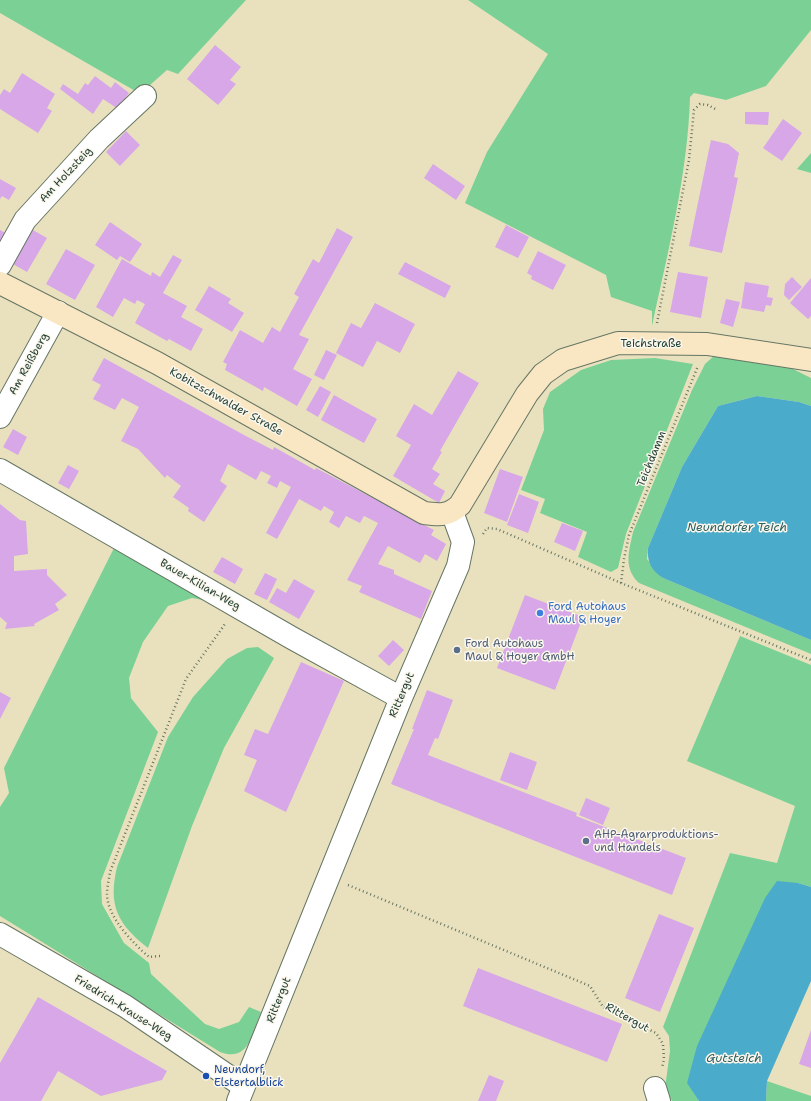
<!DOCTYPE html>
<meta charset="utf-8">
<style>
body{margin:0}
canvas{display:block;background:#e9e1be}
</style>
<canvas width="811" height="1101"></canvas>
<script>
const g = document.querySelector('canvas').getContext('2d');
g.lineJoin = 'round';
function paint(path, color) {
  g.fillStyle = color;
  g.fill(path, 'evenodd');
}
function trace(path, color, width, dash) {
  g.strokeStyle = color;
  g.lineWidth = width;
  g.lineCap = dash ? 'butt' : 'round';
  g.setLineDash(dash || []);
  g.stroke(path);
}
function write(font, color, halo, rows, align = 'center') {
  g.font = font + ' "Shantell Sans",sans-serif';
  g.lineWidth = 3;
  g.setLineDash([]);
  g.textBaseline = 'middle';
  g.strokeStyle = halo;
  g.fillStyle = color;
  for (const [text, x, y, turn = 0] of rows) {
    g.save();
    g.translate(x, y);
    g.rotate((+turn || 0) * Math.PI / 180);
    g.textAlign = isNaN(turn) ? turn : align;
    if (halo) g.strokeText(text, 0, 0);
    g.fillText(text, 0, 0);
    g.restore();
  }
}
paint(new Path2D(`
 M0 0H246L178 74 167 70 124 108 137 92 0 13Z
 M468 0H811V30L766 86 726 100 694 93 690 97C688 172 668 252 652 326V311L611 297 606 275 465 203 487 152 548 54Z
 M811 153V173L797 169Z
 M715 355 785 365 811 378V406L799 402 757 396 718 406 682 467 648 548 647 559 663 578 811 640V654L639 583C623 568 629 551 633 532L692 390 705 364Z
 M655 358 693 364 626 534 618 568 611 572 578 557 587 532 540 513 545 499 521 490 544 430 543 409 550 392 581 370 611 360Z
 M114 548 214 602 192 598 168 606 143 642 129 678 131 698 158 732 101 881 102 904 124 943 149 963 151 974 205 1024 219 1029 239 1022 249 1007 261 1012C252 1033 249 1063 220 1052L0 916V807L9 793 4 768Z
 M740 636 811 665V887L798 883 688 1083 699 1101H672L665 1088 670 1051 669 1036 663 1027 730 853 777 863 795 806 687 761Z
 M258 647 274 658 224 748 192 826 148 948C117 924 108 905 117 867L168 737 193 697 227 659 247 648Z
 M767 1081 811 1096V1101H766Z`), '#7bd195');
paint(new Path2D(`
 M757 396 799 402 811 406V640L663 578C651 570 647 562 648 548L682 467 718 406Z
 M777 881 798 883 811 887V981L767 1081 766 1101H699L687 1083 697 1046 765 898Z`), '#4babca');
paint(new Path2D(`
 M215 45 241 67 230 80 236 84 218 105 187 79Z
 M22 73 55 94 47 108 52 111 38 133 0 109V95L4 89 10 93Z
 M95 76 111 88 115 82 129 93 118 109 103 99 93 114 60 89 63 84 78 94 85 83 88 85Z
 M745 112H769L768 125 745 124Z
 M783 119 802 133 782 161 763 148Z
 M126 131 140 145 120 166 106 152Z
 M711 140 728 144 739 153 734 177 738 178 722 253 689 246Z
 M433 164 465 186 456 200 424 178Z
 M0 179 16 188 9 200 2 196 0 199Z
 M110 222 142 244 130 262 120 256 117 260 95 245Z
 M506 225 529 237 518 258 495 247Z
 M337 228 353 237 299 335 309 339 293 369 312 379 297 406 264 387 263 391 225 370 227 364 223 362 240 330 263 343 272 327 280 332 299 297 294 294 313 259 319 263Z
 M31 229 47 238 27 272 11 263Z
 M0 230 7 234 0 246Z
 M66 249 95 265 75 300 46 284Z
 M538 251 566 265 553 290 531 279 532 276 527 273Z
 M173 255 182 260 163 293 187 306 181 317 203 329 191 351 169 339 167 341 135 323 145 304 137 300 135 304 124 298 113 317 96 307 122 259 151 276 152 272 160 277Z
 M405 262 451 286 445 298 398 274Z
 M678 272 708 277 701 318 670 312Z
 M792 277 802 287 789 300 784 295 785 284Z
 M811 278V316L808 319 790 303Z
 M745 282 769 286 767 297 773 298 771 306 766 305 764 312 741 308Z
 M209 286 231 299 228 303 244 313 232 332 195 310Z
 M726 299 740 302 733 327 720 323Z
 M375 303 415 324 400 353 377 341 363 367 336 353 351 323 361 328Z
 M326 350 337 355 324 380 314 375Z
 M104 358 244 435 273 450 274 447 315 470 316 468 434 530 431 535 446 544 437 561 425 554 420 563 388 546 378 564 394 570V574L432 591 421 619 359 592 362 586 347 580 378 523 364 516 360 523 346 516 339 528 329 522 334 512 324 506 321 511 299 499 277 539 266 533 291 487 280 481 277 488 267 483 271 476 261 471 256 480 228 464 220 481 227 486 204 522 188 511 189 508 173 497 181 486 167 475 165 478 138 449 121 441 139 407 122 398 115 410 93 399 101 385 92 380Z
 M458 371 479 383 440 451 442 452 432 469 440 474 433 484 445 491 439 503 393 476 411 445 396 436 414 404 432 415Z
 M320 386 331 392 318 417 306 410Z
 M334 395 377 419 364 443 321 420Z
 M13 429 27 437 18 455 3 447Z
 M68 465 79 471 69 489 58 483Z
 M500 469 523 477 507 522 484 513Z
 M519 494 539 502 528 533 507 525Z
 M0 504 20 520 26 521 28 554 14 556V571L47 569V575L67 595 55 604 59 610 34 624 35 626 5 629 7 623 0 617Z
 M562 523 583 531 575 551 554 542Z
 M222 557 243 569 235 584 213 572Z
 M265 573 277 579 267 600 254 594Z
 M294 579 315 591 299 619 269 602 277 588 286 593Z
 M525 595 583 617 555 690 497 668Z
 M393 640 404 650 389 666 378 656Z
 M301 662 344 681 286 812 244 791 257 760 244 755 255 729 268 734Z
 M427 690 453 700 438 739 435 738 428 755 577 813 576 816 686 858 672 895 391 784 414 729H412Z
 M0 692 11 698 0 719Z
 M510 752 537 762 527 790 500 780Z
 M586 798 610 808 603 825 579 815Z
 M659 914 694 928 660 1012 625 998Z
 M478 968 622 1024 607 1062 463 1006Z
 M38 997 167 1071 162 1080 101 1096 58 1071 41 1101H0V1063Z
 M811 1030V1068L799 1064Z
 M489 1075 504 1081 496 1101H478Z`), '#d7a7e8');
const street = new Path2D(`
 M0 265 25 220 99 139 145 96
 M0 417 58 312
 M0 470 292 638 401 698
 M0 934 125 1006 243 1086
 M655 1088 659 1101
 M238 1101 401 698 458 566 463 542 452 512`);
const secondary = new Path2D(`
 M0 283 157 363 424 513C440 515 448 516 460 505L527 394 543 374 563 360 618 343 707 344 811 360`);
trace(street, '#667664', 24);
trace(secondary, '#667664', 24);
trace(new Path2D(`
 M657 323 689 160 694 110 700 104 708 105 717 110
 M483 534 487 528 497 529 621 583 811 660
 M621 583 624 559 629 535 698 366
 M348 885 590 986 603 1007 656 1033 663 1044 664 1059 662 1068
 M160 956 149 957C133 943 107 917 107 894 107 887 109 879 110 872L186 679 225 624`), '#667664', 2.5, [1, 3]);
trace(street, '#fff', 22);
trace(secondary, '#f9e7c3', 22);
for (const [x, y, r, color] of [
 [540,613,4,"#3f7fe0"],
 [457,650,4,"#5c6f8a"],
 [586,841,4,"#5c6f8a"],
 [206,1076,4,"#1a4fb4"]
]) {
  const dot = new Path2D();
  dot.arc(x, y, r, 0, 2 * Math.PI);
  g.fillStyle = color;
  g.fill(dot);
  trace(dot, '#fbf7ec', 1.5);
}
write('11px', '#1f3d34', '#fbf7ec', [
 ["Am Holzsteig",66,175,-47],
 ["Teichstraße",651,344],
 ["Am Reißberg",29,364,-61],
 ["Kobitzschwalder Straße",226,402,29],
 ["Teichdamm",652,459,-68],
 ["Bauer-Kilian-Weg",200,585,30],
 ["Rittergut",402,695,-67],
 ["Rittergut",279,1000,-68],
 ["Friedrich-Krause-Weg",123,1008,32],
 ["Rittergut",627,1018,29]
]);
write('11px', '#366cbe', '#fbf7ec', [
 ["Ford Autohaus",548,607],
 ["Maul & Hoyer",548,620]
], 'left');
write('11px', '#4e5e75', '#fbf7ec', [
 ["Ford Autohaus",465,644],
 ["Maul & Hoyer GmbH",465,657],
 ["AHP-Agrarproduktions-",594,835],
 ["und Handels",594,848]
], 'left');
write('11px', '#164399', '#fbf7ec', [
 ["Neundorf,",214,1070],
 ["Elstertalblick",214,1083]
], 'left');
write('italic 12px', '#2c5e61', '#fbf7ec', [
 ["Neundorfer Teich",737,528],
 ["Gutsteich",734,1059]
]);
</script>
